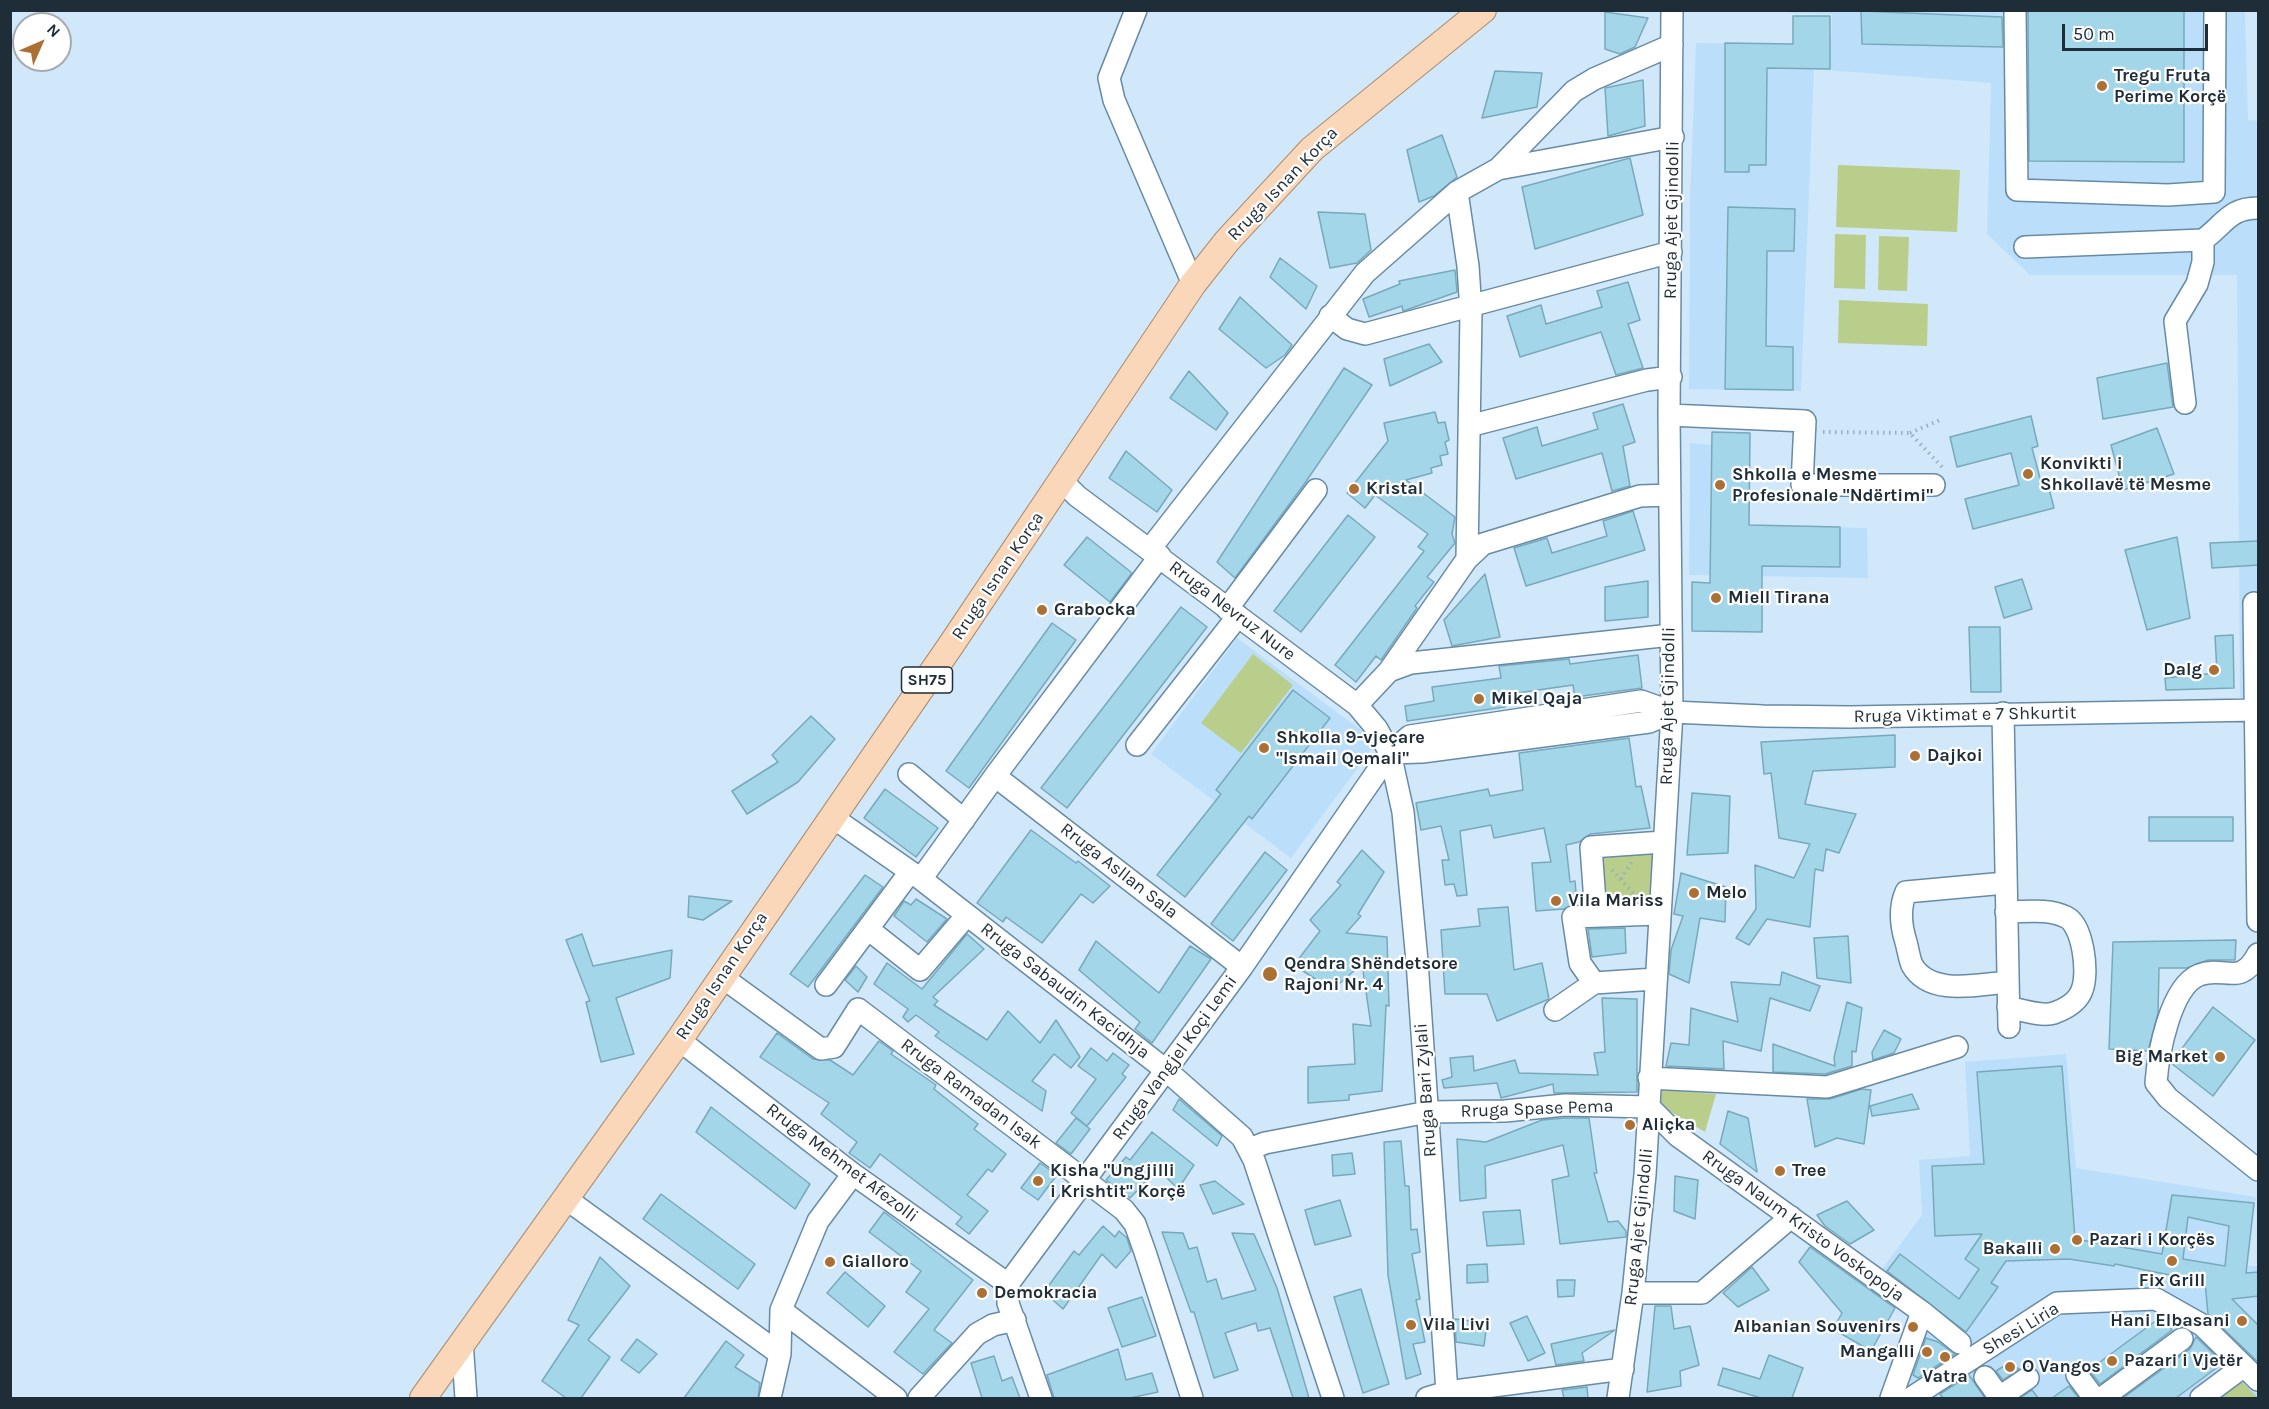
<!DOCTYPE html>
<meta charset="utf-8">
<style>
body{margin:0}
#map{position:relative;width:2269px;height:1409px;overflow:hidden;background:#d1e8fa;font-family:Karla,sans-serif}
canvas{display:block}
.frame{position:absolute;inset:0;border:12px solid #1f2d39;pointer-events:none}
.north{position:absolute;left:12px;top:12px;width:60px;height:60px;box-sizing:border-box;background:#fff;border:2px solid #a5abb0;border-radius:50%;rotate:45deg;font-size:16px;font-weight:700;line-height:24px;text-align:center;color:#1f2d39}
.north::after{content:'';display:block;margin:auto;width:21px;height:27px;background:#ad7034;clip-path:polygon(50% 0,100% 100%,50% 72%,0 100%)}
.scale{position:absolute;left:2062px;top:24px;width:146px;height:27px;box-sizing:border-box;border:3px solid #1f2d39;border-top:0;padding-left:8px;font-size:18px;line-height:21px;white-space:nowrap;color:#1f2d39;-webkit-text-stroke:4px #fff;paint-order:stroke}
</style>
<div id="map">
<canvas width="2269" height="1409"></canvas>
<div class="frame"></div>
<div class="north">N</div>
<div class="scale">50 m</div>
</div>
<script>
const g = document.querySelector('canvas').getContext('2d');
g.lineJoin = 'round';
function paint(path, color) {
  g.fillStyle = color;
  g.fill(path, 'evenodd');
}
function trace(path, color, width, dash) {
  g.strokeStyle = color;
  g.lineWidth = width;
  g.lineCap = dash ? 'butt' : 'round';
  g.setLineDash(dash || []);
  g.stroke(path);
}
function write(font, color, halo, rows, align = 'center') {
  g.font = font + ' Karla,sans-serif';
  g.lineWidth = 4.5;
  g.setLineDash([]);
  g.textBaseline = 'middle';
  g.strokeStyle = halo;
  g.fillStyle = color;
  for (const [text, x, y, turn = 0] of rows) {
    g.save();
    g.translate(x, y);
    g.rotate((+turn || 0) * Math.PI / 180);
    g.textAlign = isNaN(turn) ? turn : align;
    if (halo) g.strokeText(text, 0, 0);
    g.fillText(text, 0, 0);
    g.restore();
  }
}
paint(new Path2D(`
 M1788 11H2245L2248 120 2258 121V703H2240L2237 275H2030L1987 234 1991 83 1814 69 1801 391 1689 389 1690 200 1696 43 1793 44V16H1830L1831 47 1832 14 1790 13Z
 M1712 432 1750 433 1749 525 1867 528 1868 578 1689 575 1690 443 1711 445Z
 M1237 638 1377 742 1291 858 1151 754Z
 M2066 1054 2076 1168 2256 1197 2248 1266H2258V1398H1887L1919 1312 1874 1280 1922 1215 1919 1160 1970 1156 1965 1062Z`), '#bbdffb');
paint(new Path2D(`
 M1838 165 1960 170 1957 232 1836 227Z
 M1835 234 1866 235 1865 289 1834 288Z
 M1879 236 1909 237 1907 291 1878 290Z
 M1839 300 1928 304 1927 346 1838 343Z
 M1253 654 1293 685 1241 753 1201 723Z
 M1655 853 1652 909 1605 911 1601 855Z
 M1662 1090 1716 1094 1705 1132 1659 1105Z
 M2238 1378 2258 1398H2212Z`), '#bace8b');
const building = new Path2D(`
 M2028 10H2184V162L2029 161Z
 M1861 11 2002 17 2003 47 1862 44Z
 M1605 12 1648 18 1635 47 1620 54 1605 49Z
 M1793 16H1830V69L1767 68 1766 165H1749V172H1725V43L1793 44Z
 M1495 71 1542 73 1537 107 1482 118Z
 M1643 80 1645 126 1608 136 1605 88Z
 M1442 135 1457 177 1434 196 1419 202 1407 150Z
 M1630 158 1643 215 1535 249 1522 187Z
 M1728 207 1795 209 1794 251H1767L1766 346 1793 347V390L1725 389Z
 M1318 212 1365 214 1371 250 1357 263 1330 268Z
 M1280 258 1317 286 1306 309 1270 277Z
 M1455 270 1457 292 1409 309 1403 311 1402 306 1369 317 1363 299 1400 284 1399 281Z
 M1628 282 1640 320 1628 324 1643 368 1616 375 1601 332 1520 357 1507 316 1541 305 1546 324 1602 307 1597 291Z
 M1240 297 1292 345 1285 355 1266 368 1219 329Z
 M1429 344 1442 362 1390 386 1384 359Z
 M2167 363 2173 407 2103 419 2097 378Z
 M1344 368 1372 385 1305 483 1235 578 1217 562Z
 M1189 371 1228 413 1216 430 1170 398Z
 M1623 404 1635 442 1623 446 1630 486 1612 491 1602 453 1516 479 1503 438 1537 427 1542 446 1598 429 1593 413Z
 M1435 412 1438 423 1445 422 1449 440 1445 442 1448 454 1440 456 1442 465 1431 468 1432 473 1406 480 1455 517 1452 534 1455 543 1427 577 1434 582 1415 606 1417 608 1381 660 1376 656 1356 682 1335 665 1424 551 1418 547 1428 534 1375 495 1365 508 1347 493 1388 441 1384 423Z
 M2031 416 2038 446 2032 448 2041 482 2047 481 2054 508 1973 529 1965 499 2019 485 2011 453 1957 467 1950 437Z
 M2157 428 2174 474 2123 490 2111 445Z
 M1712 432 1750 433 1749 525 1840 527V567L1762 566V632L1692 631V582L1710 583Z
 M1126 451 1172 490 1157 512 1109 478Z
 M1633 511 1645 550 1526 586 1514 548 1547 538 1552 553 1607 536 1603 521Z
 M1348 515 1375 537 1301 632 1274 611Z
 M1087 537 1132 573 1110 602 1064 565Z
 M2177 537 2190 618 2147 630 2125 550Z
 M2259 541V565L2212 568 2210 543Z
 M1485 574 1500 637 1452 646 1444 620Z
 M2022 579 2032 609 2004 618 1995 587Z
 M1648 581V617L1605 621V587Z
 M1181 607 1207 627 1067 808 1041 788Z
 M1052 623 1076 640 969 788 946 771Z
 M1969 627H2000L2001 692H1971Z
 M2233 635 2234 688 2166 690 2165 678 2217 673 2215 636Z
 M1638 655 1642 688 1575 697 1573 685 1503 695 1505 707 1407 721 1405 706 1434 701 1432 687 1501 678 1499 666 1569 659 1570 664Z
 M1293 690 1330 718 1252 819 1249 816 1185 897 1157 875 1221 794 1216 790Z
 M811 716 835 739 798 782 747 814 732 791 778 762 772 755Z
 M1895 735V767L1813 771 1805 804 1856 814 1839 853 1826 849 1823 871 1815 869 1810 927 1767 919 1749 945 1736 938 1756 909 1755 865 1794 878 1810 844 1779 838 1771 773 1764 774 1761 742Z
 M1629 738 1636 787 1641 786 1650 828 1590 834 1579 842 1566 845 1570 882 1575 881 1577 904 1564 909 1536 911 1532 863 1551 862 1544 828 1494 838 1491 825 1460 831 1467 895 1457 896 1454 884 1445 885 1442 860H1449L1441 826 1421 830 1416 803 1488 789 1490 796 1523 790 1519 753Z
 M885 789 938 828 916 857 864 818Z
 M1692 793 1730 796 1728 853 1687 855Z
 M2149 817H2233V841H2149Z
 M1031 830 1076 863 1078 861 1110 886 1093 903 1081 894 1042 943 1006 917 1003 922 977 903Z
 M1362 850 1384 872 1358 914 1361 916 1346 933 1387 937 1389 1006 1386 1005 1382 1091 1349 1095V1100L1308 1103V1067L1355 1064 1353 1024 1371 1026 1362 964 1332 990 1294 965 1320 931 1310 920 1341 885 1337 882Z
 M1265 852 1287 870 1233 941 1211 924Z
 M1681 873 1726 887 1725 922 1700 918 1689 983 1669 974 1671 950 1683 916 1674 914Z
 M865 875 883 887 808 987 790 974Z
 M689 896 732 901 703 920 688 917Z
 M916 899 947 919 927 942 894 916 904 901 911 905Z
 M1508 907 1514 970 1542 963 1549 999 1497 1021 1487 994H1445L1441 930 1480 926 1478 909Z
 M1625 928 1626 953 1592 957 1588 929Z
 M582 934 593 966 672 950 670 978 616 998 634 1054 601 1062 586 1002 590 1001 566 940Z
 M967 934 984 949 933 997 938 1001 934 1005 987 1040 1008 1011 1040 1043 1056 1020 1080 1057 1071 1068 1054 1054 1032 1081 1046 1091 1042 1111 935 1036 939 1032 916 1015 908 1022 903 1017 908 1009 874 984 887 963 922 989Z
 M1848 936 1851 983 1817 978 1814 938Z
 M2236 940 2235 960H2208L2187 968H2159L2158 1013 2148 1051 2109 1049 2113 942Z
 M1096 941 1159 993 1190 946 1211 959 1152 1043 1135 1029 1140 1022 1079 970Z
 M856 966 867 977 858 992 845 980Z
 M1782 972 1820 986 1810 1011 1770 998 1761 1051 1723 1041 1724 1069 1666 1066 1671 1043 1689 1045 1691 1008 1738 1022 1731 982 1780 985Z
 M1602 998 1637 999V1092L1554 1093 1553 1084 1501 1098 1497 1083 1444 1088 1442 1080 1452 1077 1450 1058 1473 1056 1474 1071 1515 1060 1519 1073 1598 1075 1594 1053 1605 1052Z
 M1847 1002 1862 1008 1856 1052 1852 1051V1066L1825 1074 1773 1072V1044L1835 1066 1834 1058Z
 M2213 1007 2255 1040 2213 1096 2171 1063Z
 M1884 1030 1901 1039 1894 1053 1873 1060 1872 1052Z
 M777 1033 813 1059 830 1060 853 1075 879 1041 893 1051 891 1054 936 1085 934 1089 978 1124 974 1129 1006 1154 992 1172 988 1169 967 1195 988 1211 969 1234 956 1224 962 1217 880 1154 870 1168 849 1153 857 1142 821 1114 829 1103 760 1057Z
 M1091 1048 1107 1061 1113 1053 1129 1065 1122 1074 1126 1077 1087 1126 1071 1113 1096 1079 1078 1066Z
 M2062 1066 2075 1239 2162 1254 2172 1195 2254 1203 2246 1273 2259 1272V1296L2232 1299 2259 1326V1363L2208 1314 2205 1282 2115 1264 2114 1266 2069 1259 2006 1261 1991 1283 1998 1287 1966 1332 1887 1271 1900 1254 1959 1299 1979 1269 1965 1259 1982 1234 1935 1236 1932 1166 1984 1164 1977 1072ZM2188 1217 2229 1226 2225 1266 2183 1259Z
 M1862 1089 1871 1090 1864 1144 1837 1138 1815 1147 1807 1099H1830Z
 M1912 1094 1919 1109 1872 1116 1870 1106Z
 M1179 1099 1222 1136 1217 1146 1173 1110Z
 M711 1107 810 1184 795 1209 696 1132Z
 M1728 1111 1748 1118 1757 1172 1720 1144Z
 M1076 1118 1090 1129 1071 1154 1056 1143Z
 M1565 1118H1589L1597 1173H1594L1608 1222 1618 1221 1626 1231V1237L1560 1244 1552 1180 1569 1176 1563 1145 1485 1166 1486 1198 1460 1201 1457 1139 1486 1142 1542 1120Z
 M1152 1132 1194 1165 1178 1189 1158 1169 1130 1198 1106 1180 1126 1157 1130 1160Z
 M1401 1141 1405 1186H1409L1411 1230 1417 1229 1420 1252 1412 1254 1420 1299 1416 1300 1425 1342 1413 1344 1421 1374 1406 1379 1388 1275 1384 1142Z
 M1352 1153 1355 1174 1333 1176 1332 1155Z
 M1040 1163 1057 1175 1038 1200 1021 1188Z
 M1675 1176 1698 1180 1695 1219 1674 1211Z
 M1215 1181 1244 1204 1213 1214 1200 1185Z
 M661 1194 755 1264 738 1289 643 1219Z
 M1340 1200 1351 1236 1315 1245 1305 1210Z
 M1847 1201 1874 1230 1850 1244 1825 1226 1817 1215Z
 M1520 1210 1524 1244 1487 1246 1483 1212Z
 M884 1212 973 1280 934 1330 952 1343 923 1374 894 1352 929 1309 906 1292 921 1271 869 1232Z
 M1103 1226 1115 1237 1119 1231 1127 1238 1131 1251 1116 1268 1102 1254 1063 1309 1044 1292 1074 1251 1079 1255Z
 M1162 1232 1183 1233 1189 1249 1197 1247 1207 1282 1216 1279 1222 1299 1256 1290 1232 1233 1254 1234 1277 1288 1309 1398H1293L1270 1328 1258 1331 1256 1323 1225 1333 1238 1370 1214 1378 1194 1312H1191Z
 M1810 1247 1895 1308 1871 1351 1833 1329 1842 1313 1799 1262Z
 M600 1257 630 1286 588 1340 610 1357 581 1398H566L542 1381 579 1325 568 1320Z
 M1487 1264 1488 1282 1467 1283V1265Z
 M1752 1267 1769 1290 1738 1307 1723 1293Z
 M845 1272 885 1306 868 1327 827 1293Z
 M1557 1280H1575L1574 1296 1558 1297Z
 M1361 1289 1389 1384 1363 1393 1334 1297Z
 M1142 1297 1156 1336 1122 1347 1108 1308Z
 M1655 1306H1671L1674 1329 1690 1326 1699 1365 1680 1371 1681 1386 1647 1392Z
 M1527 1316 1545 1353 1528 1361 1510 1323Z
 M2161 1317 2172 1330 2100 1384 2089 1370Z
 M1455 1319 1487 1323 1484 1346 1456 1342Z
 M1615 1330 1582 1353 1584 1361 1556 1365 1551 1344Z
 M2196 1337 2223 1363 2176 1398H2123L2190 1349Z
 M1926 1338 1938 1342 1955 1354 1918 1378 1913 1375Z
 M637 1339 657 1354 639 1373 621 1360Z
 M726 1341 744 1355 735 1367 760 1383 758 1398H684Z
 M1118 1349 1126 1380 1152 1373 1158 1392 1130 1398H1054L1047 1375Z
 M1769 1355 1803 1368 1792 1398H1761L1718 1385 1723 1368 1760 1379Z
 M994 1356 1002 1381 1012 1377 1020 1398H982L971 1363Z
 M2009 1363 2019 1369 2003 1380 1996 1371Z
 M1969 1375 1985 1398H1943L1940 1394Z
 M2069 1386 2079 1398H2052Z
 M1587 1387 1588 1398H1564L1562 1390Z
 M2032 1390 2038 1398H2020Z`);
paint(building, '#a4d6e9');
trace(building, '#78a9bb', 1.5);
const minor = new Path2D(`
 M1136 10 1109 78 1114 100 1193 284
 M2015 10 2017 190 2168 195 2214 192 2215 10
 M1498 169 1673 137
 M1457 192 1468 266 1471 312 1467 559
 M2025 247 2203 240C2225 224 2229 208 2258 208
 M1330 316 1347 329 1365 334 1671 252
 M2185 403 2175 321 2197 284 2203 262V240
 M1669 415 1805 421 1802 485H1934
 M1469 426 1647 380 1671 377
 M1062 481 1077 496 1357 705 1377 729 1390 753 1403 812 1417 961 1447 1392
 M1150 549 1365 273 1457 192 1498 169 1574 91 1594 79 1672 45
 M2254 603 2258 921
 M1227 609 1316 490
 M1389 671 1467 559 1483 544 1640 496 1670 495
 M1357 705 1389 671 1411 663 1671 635
 M2003 713 2009 1027
 M1137 745 1238 616
 M1390 753 1422 752 1649 722 1672 712
 M909 774 964 820
 M995 776 1242 967
 M832 817 921 879 1167 1071 1242 1137 1254 1160 1333 1398
 M921 879 995 776 1160 556
 M2005 883 1906 892C1899 908 1901 926 1906 942 1908 949 1909 958 1912 965 1930 997 1979 984 2008 982
 M2006 912C2025 912 2048 908 2066 917 2083 925 2089 973 2082 990 2078 1002 2065 1009 2054 1013 2042 1017 2021 1010 2008 1007
 M1596 916 1591 847 1663 842
 M868 929 920 970 967 915
 M2258 954C2240 988 2225 965 2199 975 2170 987 2158 1055 2156 1083L2168 1098 2258 1170
 M722 977 821 1049 834 1047 858 1009 1124 1210 1135 1224 1145 1252 1192 1398
 M1594 983 1580 963 1573 917 1659 914
 M826 985 910 872
 M1555 1010 1594 983 1655 979
 M679 1040 853 1174 1008 1284
 M1649 1078 1827 1087 1957 1047
 M1250 1149 1265 1143 1428 1112 1505 1111 1565 1105 1649 1107 1678 1136 1922 1312 1960 1343
 M565 1198 780 1354
 M1633 1293H1702L1791 1217
 M781 1310 896 1398
 M462 1341 466 1398
 M2077 1375 2094 1398
 M1985 1377 2000 1398
 M770 1398 780 1354 781 1310 818 1221 853 1174
 M919 1398 977 1334 993 1325 1015 1320
 M1041 1398 1008 1303V1284L1242 967 1390 753 1410 736 1641 701 1672 712 1763 716 1850 717 2258 710
 M1427 1398 1447 1392 1623 1369
 M1618 1398 1633 1293 1645 1175 1672 712 1669 415 1672 10
 M1891 1398 1922 1312
 M1911 1398 2057 1303 2156 1299 2202 1325 2258 1380
 M1998 1398 2028 1378
 M2102 1398 2182 1339
 M2201 1398 2244 1366`);
const major = new Path2D(`
 M423 1398 679 1040 951 645 1193 284 1227 241 1312 149 1483 10`);
trace(minor, '#678ba6', 24);
trace(major, '#ac8b6e', 28);
trace(new Path2D(`
 M1823 432 1910 433 1942 467
 M1910 433 1940 420
 M1612 870 1635 895
 M1621 879 1632 862`), '#9aaebf', 4, [1.5, 4.5]);
trace(minor, '#fff', 21);
trace(major, '#fbd7b9', 26);
for (const [x, y, r, color] of [
 [2102,86,6,"#ad7034"],
 [2028,474,6,"#ad7034"],
 [1720,485,6,"#ad7034"],
 [1354,489,6,"#ad7034"],
 [1716,598,6,"#ad7034"],
 [1042,610,6,"#ad7034"],
 [2214,670,6,"#ad7034"],
 [1479,699,6,"#ad7034"],
 [1264,748,6,"#ad7034"],
 [1915,756,6,"#ad7034"],
 [1694,893,6,"#ad7034"],
 [1556,901,6,"#ad7034"],
 [1270,974,8,"#ad7034"],
 [2220,1057,6,"#ad7034"],
 [1630,1125,6,"#ad7034"],
 [1780,1171,6,"#ad7034"],
 [1038,1181,6,"#ad7034"],
 [2077,1240,6,"#ad7034"],
 [2055,1249,6,"#ad7034"],
 [2172,1261,6,"#ad7034"],
 [830,1262,6,"#ad7034"],
 [982,1293,6,"#ad7034"],
 [2242,1321,6,"#ad7034"],
 [1411,1325,6,"#ad7034"],
 [1913,1327,6,"#ad7034"],
 [1927,1352,6,"#ad7034"],
 [1945,1357,6,"#ad7034"],
 [2112,1361,6,"#ad7034"],
 [2010,1367,6,"#ad7034"]
]) {
  const dot = new Path2D();
  dot.arc(x, y, r, 0, 2 * Math.PI);
  g.fillStyle = color;
  g.fill(dot);
  trace(dot, '#fff', 2);
}
for (const [x, y, w] of [
 [927,680,51]
]) {
  const box = new Path2D();
  box.roundRect(x - w / 2, y - 13, w, 26, 4.5);
  g.fillStyle = '#fff';
  g.fill(box);
  trace(box, '#1f2d39', 1.5);
}
write('bold 16px', '#1f2d39', null, [
 ["SH75",927,680]
]);
write('bold 18px', '#1f2d39', '#fff', [
 ["Tregu Fruta",2114,76],
 ["Perime Korçë",2114,97],
 ["Konvikti i",2040,464],
 ["Shkollavë të Mesme",2040,485],
 ["Shkolla e Mesme",1732,475],
 ["Profesionale \"Ndërtimi\"",1732,496],
 ["Kristal",1366,489],
 ["Miell Tirana",1728,598],
 ["Grabocka",1054,610],
 ["Dalg",2202,670,"right"],
 ["Mikel Qaja",1491,699],
 ["Shkolla 9-vjeçare",1276,738],
 ["\"Ismail Qemali\"",1276,759],
 ["Dajkoi",1927,756],
 ["Melo",1706,893],
 ["Vila Mariss",1568,901],
 ["Qendra Shëndetsore",1284,964],
 ["Rajoni Nr. 4",1284,985],
 ["Big Market",2208,1057,"right"],
 ["Aliçka",1642,1125],
 ["Kisha \"Ungjilli",1050,1171],
 ["i Krishtit\" Korçë",1050,1192],
 ["Tree",1792,1171],
 ["Pazari i Korçës",2089,1240],
 ["Bakalli",2043,1249,"right"],
 ["Gialloro",842,1262],
 ["Fix Grill",2172,1281,"center"],
 ["Demokracia",994,1293],
 ["Hani Elbasani",2230,1321,"right"],
 ["Vila Livi",1423,1325],
 ["Albanian Souvenirs",1901,1327,"right"],
 ["Mangalli",1915,1352,"right"],
 ["Pazari i Vjetër",2124,1361],
 ["O Vangos",2022,1367],
 ["Vatra",1945,1377,"center"]
], 'left');
write('18px', '#1f2d39', '#fff', [
 ["Rruga Isnan Korça",1283,184,-46],
 ["Rruga Ajet Gjindolli",1672,220,-89],
 ["Rruga Isnan Korça",998,576,-56],
 ["Rruga Nevruz Nure",1232,611,37],
 ["Rruga Ajet Gjindolli",1668,706,-89],
 ["Rruga Viktimat e 7 Shkurtit",1965,715,-1],
 ["Rruga Asllan Sala",1119,871,38],
 ["Rruga Isnan Korça",722,976,-56],
 ["Rruga Sabaudin Kacidhja",1065,991,38],
 ["Rruga Vangjel Koçi Lemi",1175,1058,-54],
 ["Rruga Bari Zylali",1426,1090,-94],
 ["Rruga Ramadan Isak",971,1094,37],
 ["Rruga Spase Pema",1537,1109,-2],
 ["Rruga Mehmet Afezolli",842,1163,37],
 ["Rruga Naum Kristo Voskopoja",1803,1226,36],
 ["Rruga Ajet Gjindolli",1639,1227,-84],
 ["Shesi Liria",2021,1329,-31]
]);
</script>
